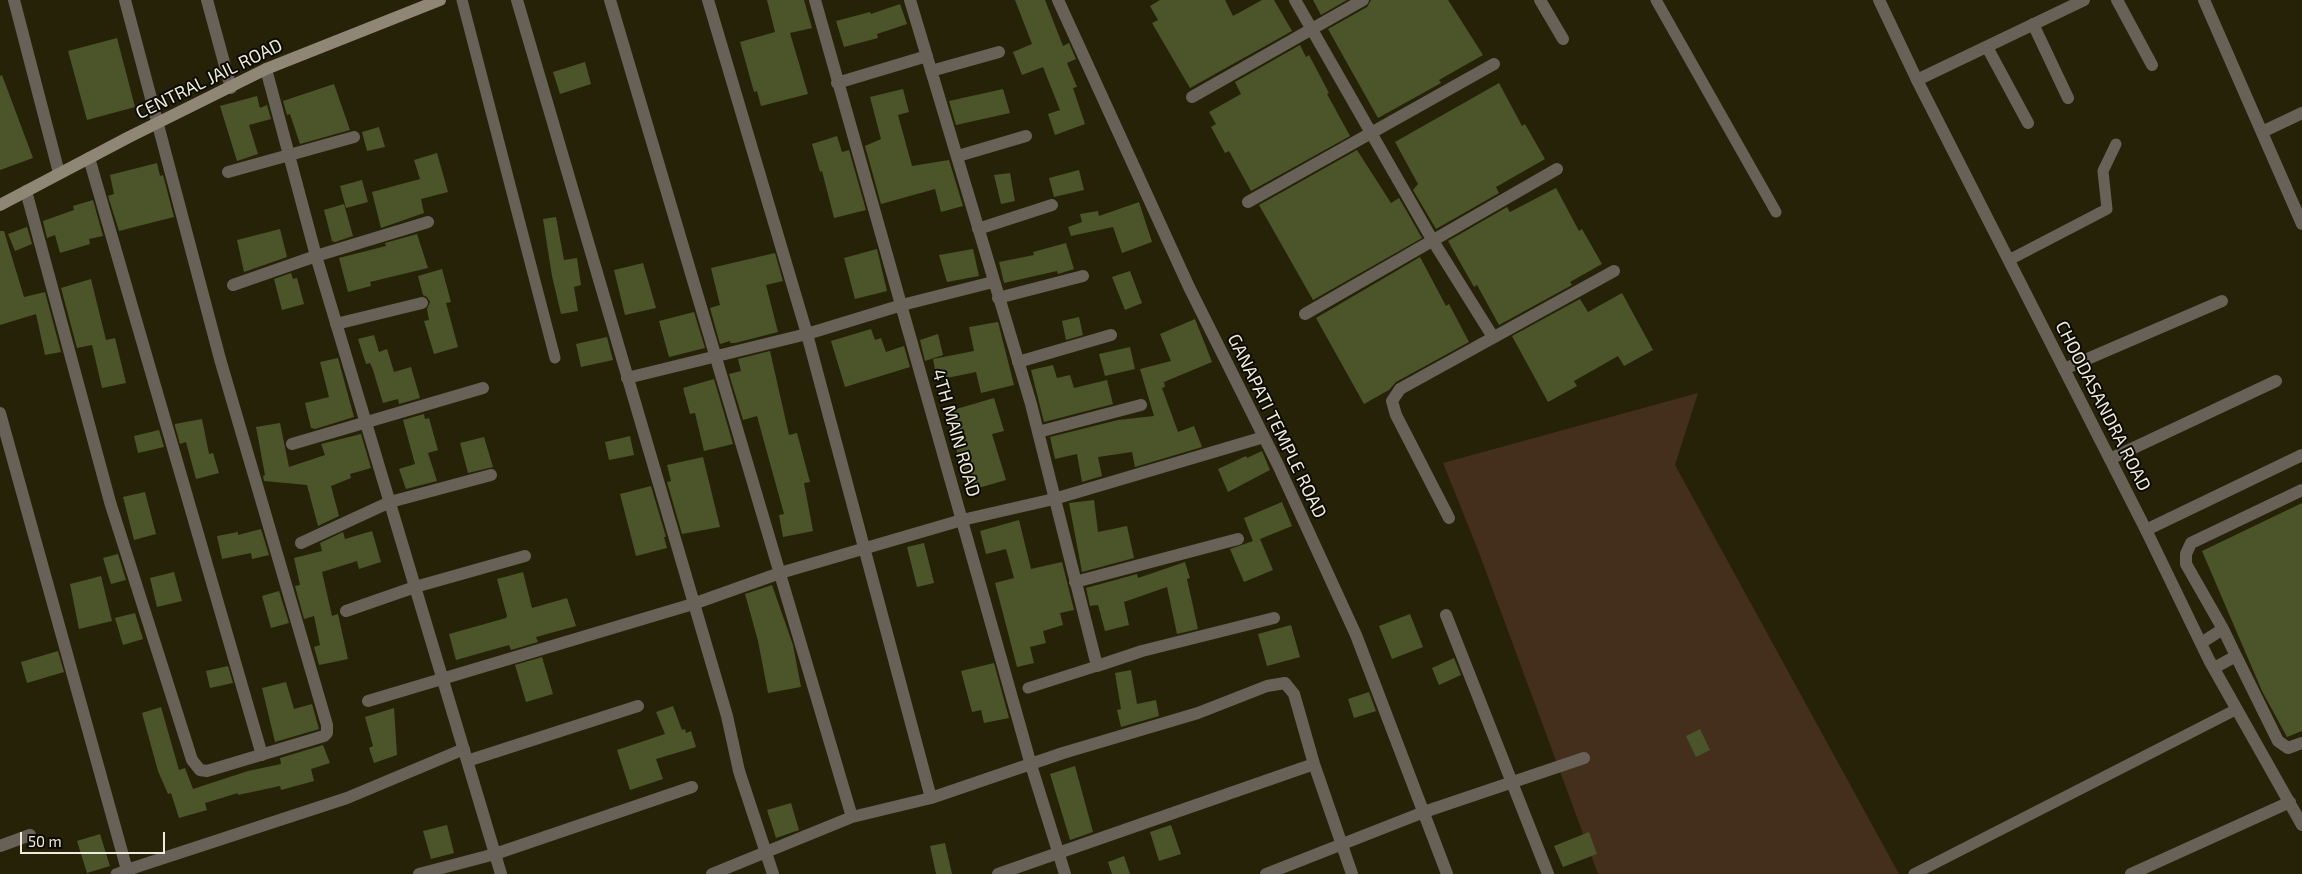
<!DOCTYPE html>
<style>
body{margin:0}
#map{position:relative;width:2302px;height:874px;overflow:hidden;background:#262208;font-family:"Exo 2",sans-serif}
canvas{display:block}
.scale{position:absolute;left:20px;top:832px;width:145px;height:22px;box-sizing:border-box;border:2px solid #edebdc;border-top:0;padding-left:6px;font-size:15px;line-height:18px;white-space:nowrap;color:#edebdc;-webkit-text-stroke:4px #0d0b03;paint-order:stroke}
</style>
<div id="map">
<canvas width="2302" height="874"></canvas>
<div class="scale">50 m</div>
</div>
<script>
const g = document.querySelector('canvas').getContext('2d');
g.lineJoin = 'round';
function paint(path, color) {
  g.fillStyle = color;
  g.fill(path, 'evenodd');
}
function trace(path, color, width, dash) {
  g.strokeStyle = color;
  g.lineWidth = width;
  g.lineCap = dash ? 'butt' : 'round';
  g.setLineDash(dash || []);
  g.stroke(path);
}
function write(font, color, halo, rows, align = 'center') {
  g.font = font + ' "Exo 2",sans-serif';
  g.lineWidth = 4;
  g.setLineDash([]);
  g.textBaseline = 'middle';
  g.strokeStyle = halo;
  g.fillStyle = color;
  for (const [text, x, y, turn = 0] of rows) {
    g.save();
    g.translate(x, y);
    g.rotate((+turn || 0) * Math.PI / 180);
    g.textAlign = isNaN(turn) ? turn : align;
    if (halo) g.strokeText(text, 0, 0);
    g.fillText(text, 0, 0);
    g.restore();
  }
}
paint(new Path2D(`
 M1698 393 1675 465 1899 874H1598L1478 550 1443 463Z`), '#442f1d');
paint(new Path2D(`
 M767 0H804L812 28 790 33 808 94 761 106 757 91 754 92 740 42 775 32Z
 M1015 0H1045L1063 46 1069 43 1076 59 1067 63 1077 87 1073 88 1085 124 1055 135 1048 114 1060 110 1043 67 1022 75 1013 52 1032 44Z
 M1160 0H1225L1233 16 1262 0H1274L1292 31 1190 88 1152 23 1158 20 1150 6Z
 M1313 0H1347L1321 15Z
 M1371 0H1448L1483 55 1439 80 1441 83 1378 118 1328 29 1367 7Z
 M900 4 907 24 877 34 878 38 844 47 836 21 870 12 871 14Z
 M117 38 135 107 87 120 68 51Z
 M1300 45 1306 57 1309 55 1329 93 1327 94 1350 136 1251 191 1229 151 1225 153 1211 127 1216 124 1209 112 1241 94 1235 82Z
 M585 62 591 84 560 94 553 72Z
 M2 75 33 158 0 170V76Z
 M1499 83 1522 126 1525 124 1545 159 1496 187 1499 193 1436 229 1413 190 1418 184 1395 142Z
 M334 84 350 130 300 144 290 114 287 115 283 101Z
 M903 89 909 112 898 115 912 166 949 160 963 206 941 212 935 189 881 204 865 146 881 139 870 97Z
 M1003 89 1010 113 956 125 949 101Z
 M257 96 260 108 267 105 271 119 249 125 258 154 237 161 220 106Z
 M379 127 385 147 367 151 362 132Z
 M837 136 842 152 849 150 866 210 834 218 822 171 820 172 812 144Z
 M1357 150 1391 203 1399 198 1422 238 1313 300 1259 205Z
 M437 153 448 192 421 199 424 213 381 228 372 192 420 179 414 160Z
 M157 163 160 176 163 175 174 217 119 231 108 196 114 194 110 175Z
 M1079 170 1084 190 1054 197 1049 178Z
 M1010 173 1015 201 1001 204 994 175Z
 M362 180 368 202 346 208 340 186Z
 M1556 188 1579 231 1582 229 1602 264 1570 282 1572 285 1499 325 1477 285 1474 287 1448 241 1507 207 1510 212Z
 M93 200 103 236 89 239 90 244 60 253 55 235 47 238 43 221 74 210 73 206Z
 M1139 202 1152 242 1122 253 1113 227 1071 236 1068 227 1082 222 1080 214 1098 211 1099 216Z
 M344 204 353 236 335 242 332 241 324 210Z
 M556 217 564 260 577 258 581 285 574 287 578 311 561 314 552 276 543 219Z
 M27 227 32 244 15 251 8 234Z
 M280 229 287 257 244 272 237 240Z
 M0 231H4L24 297 45 292 61 352 45 355 36 314 0 325Z
 M417 234 428 268 370 282 371 286 348 292 339 258 386 246 385 243Z
 M1066 243 1074 269 1058 274 1057 271 1004 283 999 262 1034 255 1033 252Z
 M877 249 887 291 855 299 844 258Z
 M973 249 979 276 947 282 939 255Z
 M775 253 783 281 766 285 778 332 735 343H730V341L720 344 710 308 720 305 711 268Z
 M1420 257 1446 306 1449 304 1469 342 1396 382 1389 390 1364 404 1316 318Z
 M643 263 656 308 625 315 614 270Z
 M442 269 451 302 446 303 458 347 434 354 424 321 429 320 427 309 430 302 427 297 423 295 418 276Z
 M1130 271 1142 303 1125 310 1112 277Z
 M291 273 293 279 297 278 304 304 282 310 274 279Z
 M91 279 106 340 115 338 126 383 102 388 92 345 77 348 61 288Z
 M1622 293 1653 350 1624 366 1618 356 1574 381 1577 386 1548 402 1512 336 1580 299 1588 312Z
 M694 312 705 348 669 357 659 321Z
 M1079 317 1083 335 1066 340 1062 321Z
 M1195 319 1212 362 1164 382 1165 387 1162 388 1178 432 1194 426 1202 447 1135 467 1132 452 1098 457 1102 476 1082 482 1077 454 1055 459 1050 437 1118 420 1154 416 1140 369 1171 361 1160 334Z
 M998 322 1014 385 981 393 976 372 937 380 933 359 974 351 969 327Z
 M871 329 875 340 881 338 886 352 904 346 910 367 845 387 831 341Z
 M938 334 943 355 925 361 920 340Z
 M374 335 379 352 387 349 394 372 411 367 420 398 399 404 398 399 383 403 373 370 370 363 366 364 358 339Z
 M607 337 613 360 581 367 576 344Z
 M1130 347 1135 369 1105 376 1099 354Z
 M770 351 789 435 797 433 810 482 804 483 813 531 783 537 779 515 784 514 757 416 743 420 729 374 741 371 738 359Z
 M338 358 354 417 315 429 311 428 305 403 329 397 320 362Z
 M1053 365 1057 378 1070 375 1074 388 1107 380 1113 404 1044 422 1031 370Z
 M714 379 733 444 704 451 695 413 690 414 683 388Z
 M994 398 1004 431 992 434 1006 480 968 491 946 412Z
 M424 414 425 419 429 418 438 450 428 453 437 481 406 489 399 469 415 464 403 420Z
 M202 419 209 454 213 453 219 473 196 479 186 442 180 444 175 426V424Z
 M280 423 289 467 325 455 321 444 361 434 371 468 350 474 351 478 331 486 339 516 318 526 307 485 264 481 263 476 265 475 256 427Z
 M159 430 164 447 138 453 134 436Z
 M630 436 634 455 609 460 605 442Z
 M484 437 493 467 468 473 460 443Z
 M1262 451 1270 470 1228 492 1218 469 1246 456 1247 458Z
 M703 457 720 527 682 534 667 482 671 481 667 465Z
 M651 486 666 537H664L667 548 636 556 620 494Z
 M145 492 156 534 134 540 123 497Z
 M1094 500 1098 532 1127 526 1134 558 1082 572 1069 503Z
 M1282 502 1292 526 1260 539 1273 570 1244 582 1230 549 1253 541 1244 518Z
 M2302 503V731L2287 737 2262 691 2202 551Z
 M1019 520 1031 569 1062 562 1074 610 1060 613 1063 625 1043 631 1046 643 1030 647 1034 663 1017 667 995 583 1014 578 1006 549 986 554 980 531Z
 M261 529 269 555 252 559 251 553 222 559 217 536 238 532V535Z
 M372 531 381 562 359 569 357 561 322 572 332 616 338 614 348 659 319 665 314 647 320 645 314 616 304 619 295 586 300 585 294 558 322 551 320 543 343 532 345 539Z
 M924 543 934 583 917 587 907 547Z
 M118 554 126 580 111 584 103 558Z
 M1185 562 1190 578 1187 579 1198 629 1177 634 1167 587 1124 602 1129 625 1105 631 1098 605 1090 606 1086 588 1137 574 1138 578Z
 M174 572 182 601 157 607 150 578Z
 M523 572 532 608 567 598 576 626 536 637 538 642 511 650 509 645 456 660 449 634 506 618 507 616 497 579Z
 M101 576 112 621 79 629 70 584Z
 M772 585 793 645 801 687 768 693 758 641 745 594Z
 M279 591 289 623 271 628 262 596Z
 M135 613 143 639 123 645 115 618Z
 M1410 614 1423 647 1392 659 1379 626Z
 M1291 625 1300 657 1267 666 1258 634Z
 M58 651 64 672 27 683 21 662Z
 M542 657 553 694 526 702 515 665Z
 M1454 658 1461 675 1439 685 1432 668Z
 M994 663 1009 718 984 723 981 710 972 712 961 671Z
 M228 666 233 683 210 688 206 671Z
 M1131 670 1137 704 1156 700 1159 716 1121 727 1117 710 1121 709 1115 673Z
 M286 682 294 709 312 704 319 729 275 742 262 688Z
 M1369 692 1376 711 1354 718 1348 699Z
 M673 706 682 730 685 729 686 733 691 731 696 747 656 759 663 779 630 790 617 750 665 734 656 712Z
 M161 707 179 770 185 768 193 789 248 771 281 764 280 758 323 745 330 763 311 769 314 781 281 790 280 786 238 795V793L205 803 207 810 179 818 171 793 168 794 158 771 142 713Z
 M394 708 397 755 374 763 369 748 373 746 365 717Z
 M1700 729 1710 750 1696 757 1686 736Z
 M1075 766 1093 832 1070 840 1050 774Z
 M791 803 799 830 776 838 767 810Z
 M447 825 454 853 431 859 423 831Z
 M1171 825 1181 854 1159 861 1150 832Z
 M1589 832 1597 854 1563 867 1554 846Z
 M100 834 110 866 87 873 77 841Z
 M945 843 952 874H936L930 846Z
 M1124 856 1130 874H1112L1108 862Z`), '#4c552a');
trace(new Path2D(`
 M462 0 555 358
 M1656 0 1776 212
 M2009 260 2107 209 2103 171 2116 144
 M1028 688 1097 666
 M116 874 127 870
 M1914 874 2237 709`), '#686157', 11);
trace(new Path2D(`
 M14 0 59 173
 M207 0 231 88
 M517 0 727 716 739 771 773 874
 M610 0 852 817
 M708 0 807 334 931 798
 M815 0 1031 765 1065 874
 M910 0 1031 404 1097 666 1142 651 1274 618
 M1058 0 1189 287 1278 465 1356 635 1447 874
 M1295 0 1433 241 1493 337
 M1540 0 1563 39
 M2117 0 2152 65
 M2204 0 2302 224
 M2033 24 2068 98
 M1987 47 2028 123
 M266 69 316 256 501 874
 M931 71 999 52
 M1917 80 2084 0
 M837 83 927 56
 M1192 97 1363 0
 M2262 132 2302 113
 M958 156 1026 136
 M89 158 262 755
 M228 172 354 137
 M26 191 110 502 192 760 200 770 207 771 324 736 327 733V725L220 359 125 0
 M1248 202 1494 64
 M978 229 1052 205
 M233 285 316 256 428 222
 M998 298 1083 276
 M1305 314 1557 169
 M336 324 422 303
 M1018 362 1111 335
 M2064 369 2222 301
 M627 378 807 334 902 305 993 282
 M0 413 127 870 347 798 464 749
 M1038 432 1141 405
 M292 444 483 388
 M2110 459 2276 381
 M1449 518 1396 415 1392 401 1400 389 1614 271
 M2146 530 2302 455
 M301 543 390 502 491 475
 M1075 582 1238 539
 M346 611 415 587 525 556
 M1446 615 1548 874
 M2223 629 2236 656
 M2201 643 2223 629 2186 564V554L2191 543 2302 490
 M2214 668 2236 656 2278 741 2288 748 2302 743
 M368 701 693 604 780 573 962 520 1054 499 1264 437
 M467 761 638 706
 M0 846 30 835
 M419 874 495 854 692 787
 M712 874 852 817 931 798 1063 753 1198 713 1267 686 1285 683 1294 694 1314 764 1352 874
 M998 874 1314 764
 M1266 874 1424 812 1584 758
 M2131 874 2290 802`), '#686157', 12);
trace(new Path2D(`
 M1879 0 1917 80 2146 530 2209 660 2302 825`), '#686157', 12);
trace(new Path2D(`
 M0 205 129 137 266 69 440 0`), '#908675', 12);
write('18px', '#edebdc', '#0d0b03', [
 ["CENTRAL JAIL ROAD",209,79,-26],
 ["CHOODASANDRA ROAD",2103,406,63],
 ["GANAPATI TEMPLE ROAD",1277,426,64],
 ["4TH MAIN ROAD",956,433,74]
]);
</script>
